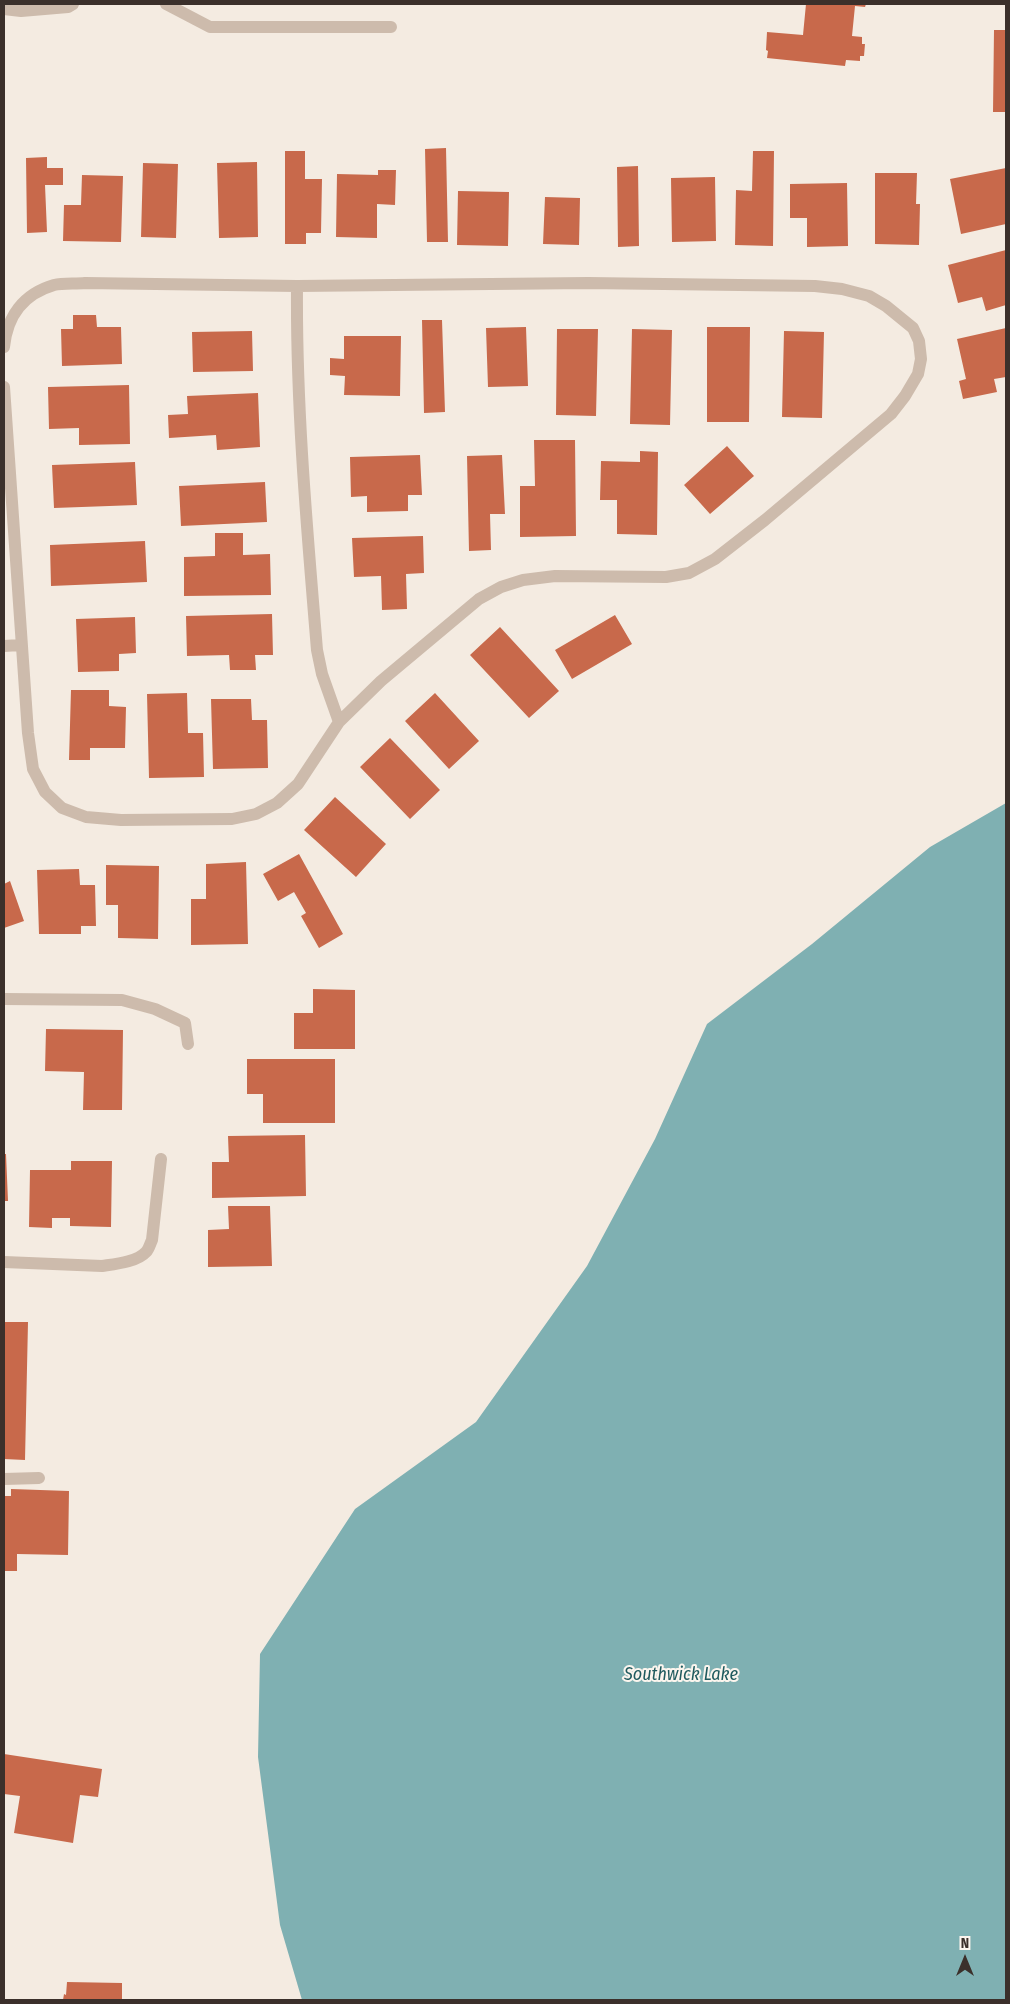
<!DOCTYPE html>
<style>
body{margin:0}
#map{position:relative;width:1010px;height:2004px;overflow:hidden;background:#f4ebe1;font-family:"Fira Sans Condensed",sans-serif}
canvas{display:block}
.frame{position:absolute;inset:0;border:5px solid #3b302b;pointer-events:none}
.north{position:absolute;left:940px;top:1934px;width:50px;height:50px;-webkit-text-stroke:4px #fbf5ee;paint-order:stroke;rotate:0deg;font-size:14px;font-weight:700;line-height:20px;text-align:center;color:#3b302b}
.north::after{content:'';display:block;margin:auto;width:18px;height:22px;background:#3b302b;clip-path:polygon(50% 0,100% 100%,50% 72%,0 100%)}
</style>
<div id="map">
<canvas width="1010" height="2004"></canvas>
<div class="frame"></div>
<div class="north">N</div>
</div>
<script>
const g = document.querySelector('canvas').getContext('2d');
g.lineJoin = 'round';
function paint(path, color) {
  g.fillStyle = color;
  g.fill(path, 'evenodd');
}
function trace(path, color, width, dash) {
  g.strokeStyle = color;
  g.lineWidth = width;
  g.lineCap = dash ? 'butt' : 'round';
  g.setLineDash(dash || []);
  g.stroke(path);
}
function write(font, color, halo, rows, align = 'center') {
  g.font = font + ' "Fira Sans Condensed",sans-serif';
  g.lineWidth = 4;
  g.setLineDash([]);
  g.textBaseline = 'middle';
  g.strokeStyle = halo;
  g.fillStyle = color;
  for (const [text, x, y, turn = 0] of rows) {
    g.save();
    g.translate(x, y);
    g.rotate((+turn || 0) * Math.PI / 180);
    g.textAlign = isNaN(turn) ? turn : align;
    if (halo) g.strokeText(text, 0, 0);
    g.fillText(text, 0, 0);
    g.restore();
  }
}
paint(new Path2D(`
 M1006 803V2000H302L280 1925 258 1757 260 1654 355 1509 476 1422 587 1266 655 1139 707 1024 812 944 930 847Z`), '#7fb0b2');
paint(new Path2D(`
 M806 4H866L865 7 855 6 852 36 862 37V44H865L864 56H860V61L846 60 845 66 767 58 768 51 766 50 767 32 803 35Z
 M994 30H1006V112H993Z
 M446 148 448 242H427L425 149Z
 M285 151H305V179H322L321 233H306V244H285Z
 M753 151H774L773 246 735 245 736 190 752 191Z
 M47 157V168H63V185H45L47 232 27 233 26 158Z
 M257 162 258 237 219 238 217 163Z
 M143 163 178 164 176 238 141 237Z
 M638 166 639 246 618 247 617 167Z
 M1006 168V224L961 234 950 179Z
 M378 170H396L395 205 377 204V238L336 237 337 174 378 175Z
 M875 173H917L916 204H920L919 245 875 244Z
 M82 175 123 176 121 242 63 241 64 205H81Z
 M715 177 716 241 672 242 671 178Z
 M847 183 848 246 807 247V218H790V184Z
 M458 191 509 192 508 246 457 245Z
 M545 197 580 198 579 245 543 244Z
 M1006 250V305L986 311 982 297 958 303 948 265Z
 M73 315H96L97 327H121L122 364 62 366 61 329H73Z
 M422 320H442L445 412 424 413Z
 M526 327 528 386 488 387 486 328Z
 M707 327H750L749 422H707Z
 M1006 328V377L994 379 997 392 963 399 959 381 966 379 957 339Z
 M557 329H598L596 416 556 415Z
 M632 329 672 330 670 425 630 424Z
 M252 331 253 371 193 372 192 332Z
 M784 331 824 332 822 418 782 417Z
 M344 336H401L400 396 344 395 345 376 330 375V358L344 359Z
 M129 385 130 444 79 445V428L49 429 48 387Z
 M258 393 260 447 217 450 216 435 169 438 168 415 188 414 187 396Z
 M534 440H575L576 536 520 537V486H535Z
 M727 446 754 476 710 514 684 485Z
 M640 451 658 452 657 535 617 534V500H600L601 461 640 462Z
 M420 455 422 495H408V511L367 512V496L351 497 350 457Z
 M502 455 505 514H490L491 550 469 551 467 456Z
 M135 462 137 505 54 508 52 465Z
 M265 482 267 522 181 526 179 486Z
 M215 533H243V555L270 554 271 595 184 596V557L215 556Z
 M423 536 424 573 406 574 407 609 382 610 381 576 354 577 352 538Z
 M145 541 147 582 51 586 50 545Z
 M272 614 273 655H255L256 670H230L229 655 187 656 186 616Z
 M615 615 632 644 572 679 555 650Z
 M135 617 136 653 119 654V671L78 672 76 619Z
 M500 627 559 691 529 718 470 655Z
 M71 690H109V706L126 707 125 748H90V760H69Z
 M187 693 188 733H203L204 777 149 778 147 694Z
 M435 693 479 741 449 769 405 721Z
 M211 699H251L252 720H267L268 768 213 769Z
 M390 738 440 790 410 819 360 767Z
 M335 797 386 844 356 877 304 830Z
 M299 854 343 934 319 948 301 916 306 913 294 892 278 901 263 874Z
 M246 862 248 944 191 945V899H206V864Z
 M106 865 159 866 158 939 118 938V905H106Z
 M79 869 80 885H95L96 926H81V934H39L37 870Z
 M10 881 24 921 4 928V884Z
 M313 989 355 990V1049H294V1013H313Z
 M46 1029 123 1030 122 1110H83L84 1072 45 1071Z
 M247 1059H335V1123H263V1094H247Z
 M305 1135 306 1196 212 1198V1162H229L228 1136Z
 M4 1154H6L8 1201H4Z
 M71 1161H112L111 1227 70 1226V1218H52V1228L29 1227 30 1170H71Z
 M228 1206H270L272 1266 208 1267V1230L229 1229Z
 M4 1322H28L25 1460 4 1459Z
 M11 1489 69 1491 68 1555 17 1554V1571H4V1496H11Z
 M4 1754 102 1769 98 1797 80 1795 73 1843 14 1833 20 1796 4 1794Z
 M67 1982 122 1983V2000H63L64 1994 66 1995Z`), '#c8694b');
trace(new Path2D(`
 M166 4 210 27H391
 M4 9 21 11 68 7 73 4
 M4 999 122 1000 155 1009 185 1023 188 1044
 M4 1262 102 1266C115 1264 137 1262 146 1252 149 1249 150 1244 152 1240L161 1159
 M4 1479 39 1478`), '#cdbbac', 12);
trace(new Path2D(`
 M297 286C296 407 307 529 317 650L322 674 339 722
 M4 347C7 317 23 294 54 285 63 283 75 284 85 283L297 286 588 283 815 286 842 289 869 296 886 306 913 328 919 341 921 359 918 374 905 396 891 414 765 520 715 559 689 573 666 577 555 576 523 580 501 587 479 599 381 681 339 722 298 784 277 803 256 814 232 819 121 820 86 817 62 808 45 792 33 769 28 733 4 387
 M4 646 20 645`), '#cdbbac', 12);
write('italic 18px', '#1f5a5e', '#fbf5ee', [
 ["Southwick Lake",681,1675]
]);
</script>
